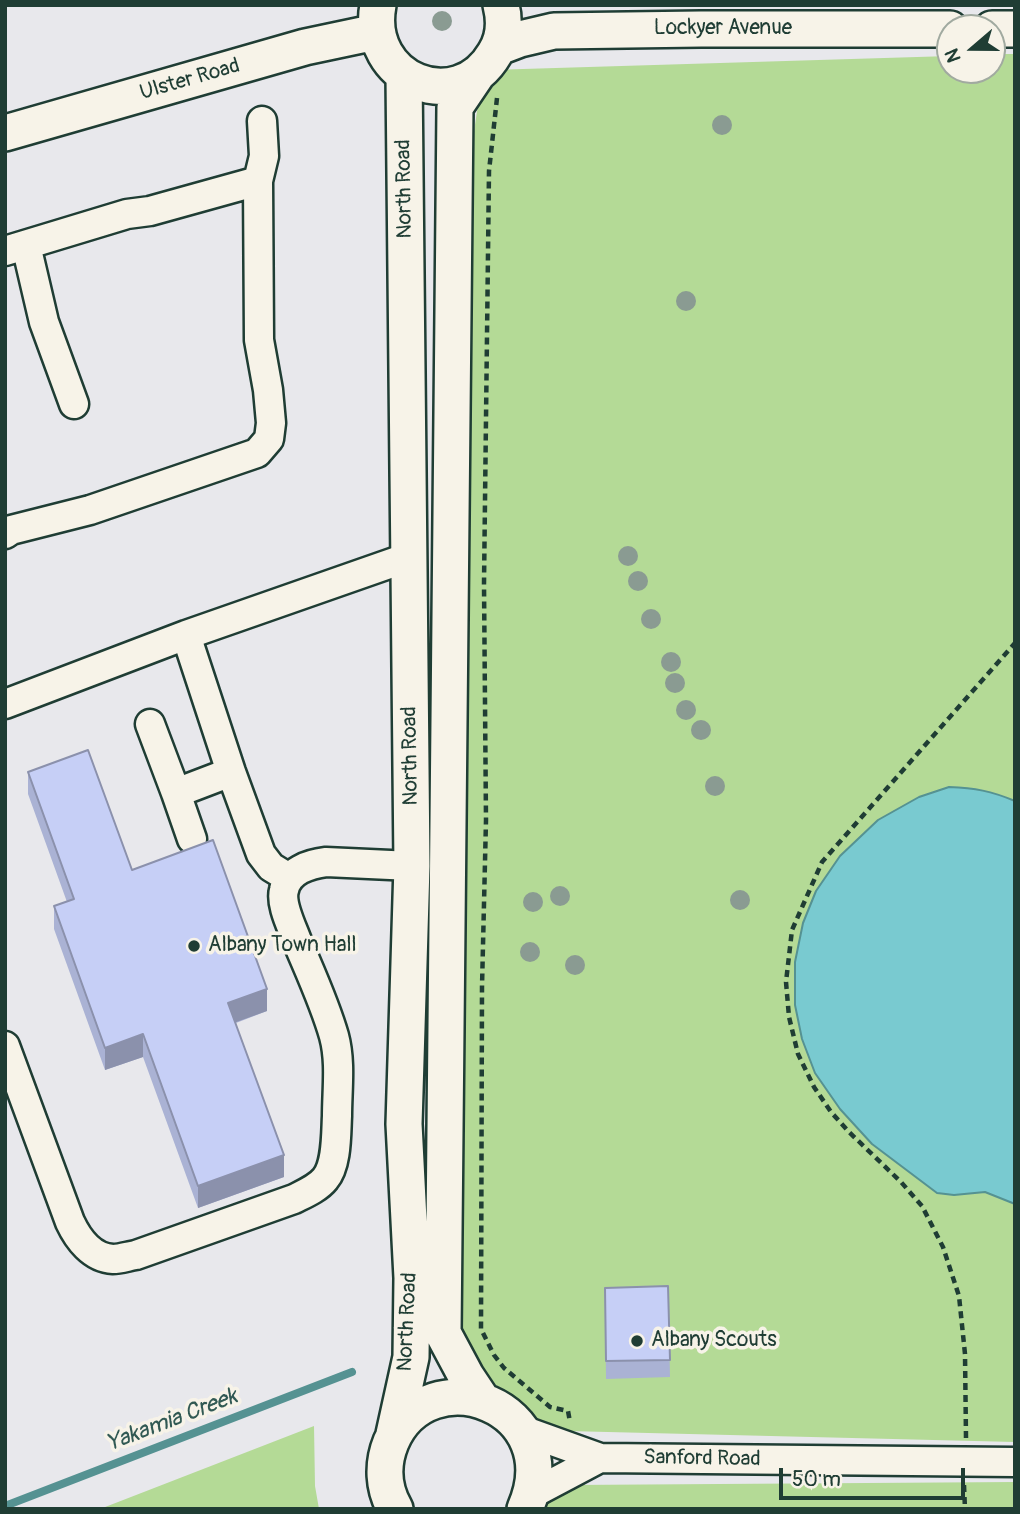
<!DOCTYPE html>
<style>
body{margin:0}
#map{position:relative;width:1020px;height:1514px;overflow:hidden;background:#e8e8ec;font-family:Pangolin,sans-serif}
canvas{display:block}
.frame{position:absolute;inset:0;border:7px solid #1f3d34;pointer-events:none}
.north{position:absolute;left:936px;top:14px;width:70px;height:70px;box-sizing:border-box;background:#f7f3e8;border:2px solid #a1aaa0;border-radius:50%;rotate:250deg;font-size:19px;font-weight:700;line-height:28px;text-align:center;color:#1f3d34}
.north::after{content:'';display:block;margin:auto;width:24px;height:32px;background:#1f3d34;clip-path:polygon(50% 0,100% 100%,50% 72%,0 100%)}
.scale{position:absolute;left:779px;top:1468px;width:186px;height:32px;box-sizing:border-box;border:4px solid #1f3d34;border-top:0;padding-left:9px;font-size:21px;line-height:24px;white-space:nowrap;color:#1f3d34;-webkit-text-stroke:5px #f7f3e8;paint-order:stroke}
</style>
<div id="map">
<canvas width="1020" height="1514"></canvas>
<div class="frame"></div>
<div class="north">N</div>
<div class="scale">50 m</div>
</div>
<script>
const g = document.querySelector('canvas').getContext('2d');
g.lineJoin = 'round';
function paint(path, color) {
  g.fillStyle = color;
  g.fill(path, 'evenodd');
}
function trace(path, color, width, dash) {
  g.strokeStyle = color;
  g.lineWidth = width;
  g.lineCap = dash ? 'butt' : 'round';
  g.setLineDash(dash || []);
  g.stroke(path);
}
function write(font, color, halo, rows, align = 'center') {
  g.font = font + ' Pangolin,sans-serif';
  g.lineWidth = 7;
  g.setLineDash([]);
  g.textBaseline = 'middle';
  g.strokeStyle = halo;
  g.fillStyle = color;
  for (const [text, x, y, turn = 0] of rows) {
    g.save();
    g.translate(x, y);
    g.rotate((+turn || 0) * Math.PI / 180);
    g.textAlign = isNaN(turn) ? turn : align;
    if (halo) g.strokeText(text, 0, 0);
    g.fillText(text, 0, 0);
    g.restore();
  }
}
paint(new Path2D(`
 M992 54H1015V1442L567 1431 539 1421 520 1403 491 1382 478 1365 459 1325 471 151 478 105 490 70 950 56V70H992Z
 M314 1426 315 1486 319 1509H100Z
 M1015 1482V1509H545L549 1500 571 1485Z`), '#b4da96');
const water = new Path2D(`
 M949 787C975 788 991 791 1015 801V1204L985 1192 954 1195 937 1193 872 1144 840 1109 815 1073 802 1039 795 1005V962L803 923 816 891 840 856 878 820 919 797Z`);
paint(water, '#79cad0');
trace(water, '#559292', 2);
trace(new Path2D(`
 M5 1506 352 1372`), '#559292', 8);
const minor = new Path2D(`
 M26 245 44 322 74 404
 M5 251 127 214 150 211 258 181
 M5 534 11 530 90 510 257 453 269 439 271 423 268 390 259 340 258 181 264 156 262 121
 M186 635 231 772 261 854 271 867 289 878
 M5 704 186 635 409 557
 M150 724 176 793 231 772
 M176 793 192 839
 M5 1046 70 1222C78 1239 92 1258 113 1259 120 1259 129 1256 136 1255L294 1199C304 1194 318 1188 325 1179 337 1165 336 1134 337 1116 337 1090 341 1062 334 1036 325 1004 310 972 297 941 292 927 280 904 284 890 288 871 309 864 326 862L412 866
 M522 1430 600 1458 1015 1462
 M532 1494 600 1458`);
const major = new Path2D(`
 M378 5C364 80 457 118 495 53 504 39 505 21 501 5
 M992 29H1015
 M499 47 520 39 554 31 701 29H950
 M478 73 455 107 443 1333 466 1376 482 1400
 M5 133 305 47 376 32
 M394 1434 411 1357 412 1278 404 1124 412 866 404 75
 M395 1509C383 1488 382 1464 391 1442 429 1354 570 1406 525 1509`);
trace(minor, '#1f3d34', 33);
trace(major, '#1f3d34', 40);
trace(new Path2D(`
 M497 98 489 171 484 584 486 820 482 987 481 1329 494 1355 504 1368 550 1407 568 1411 570 1422
 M966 1438 965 1354 959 1296 943 1247 922 1206 901 1182 849 1132 831 1112 814 1087 798 1054 789 1017 786 982 792 930 822 862 1015 643
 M964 1485 965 1509`), '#1f3d34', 4.5, [7, 5]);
trace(minor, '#f7f3e8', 28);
trace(major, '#f7f3e8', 35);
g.fillStyle = '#8a9b92';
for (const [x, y] of [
 [442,21],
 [722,125],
 [686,301],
 [628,556],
 [638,581],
 [651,619],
 [671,662],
 [675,683],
 [686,710],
 [701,730],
 [715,786],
 [560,896],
 [740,900],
 [533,902],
 [530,952],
 [575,965]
]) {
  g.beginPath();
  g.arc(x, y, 10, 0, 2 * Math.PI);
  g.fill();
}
paint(new Path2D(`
 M28 772 132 870 267 1011 236 1023 284 1177 198 1208 143 1057 105 1070 54 929V906L67 902 28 794Z
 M668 1286 670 1377 606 1379 605 1288Z`), '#aab2d4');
paint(new Path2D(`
 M267 989V1011L228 1025V1003Z
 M143 1034V1057L105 1070V1048Z
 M284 1155V1177L198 1208V1186Z`), '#8b91ac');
const building = new Path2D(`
 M88 750 132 870 213 840 267 989 228 1003 284 1155 198 1186 143 1034 105 1048 54 906 74 899 28 772Z
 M668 1286 670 1360 606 1361 605 1288Z`);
paint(building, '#c6cff6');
trace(building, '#8b91ac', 2);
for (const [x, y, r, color] of [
 [194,946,7,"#1f3d34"],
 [637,1341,7,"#1f3d34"]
]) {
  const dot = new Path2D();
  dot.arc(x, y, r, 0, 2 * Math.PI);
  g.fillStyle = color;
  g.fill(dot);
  trace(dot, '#f7f3e8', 2.5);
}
write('21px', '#1f3d34', '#f7f3e8', [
 ["Lockyer Avenue",723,29],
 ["Ulster Road",190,80,-16],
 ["North Road",405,189,-91],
 ["North Road",411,756,-91],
 ["North Road",408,1322,-87],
 ["Sanford Road",702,1459,1]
]);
write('21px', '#1f3d34', '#f7f3e8', [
 ["Albany Town Hall",208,946],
 ["Albany Scouts",651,1341]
], 'left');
write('italic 23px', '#315953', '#f7f3e8', [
 ["Yakamia Creek",172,1421,-21]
]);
</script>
